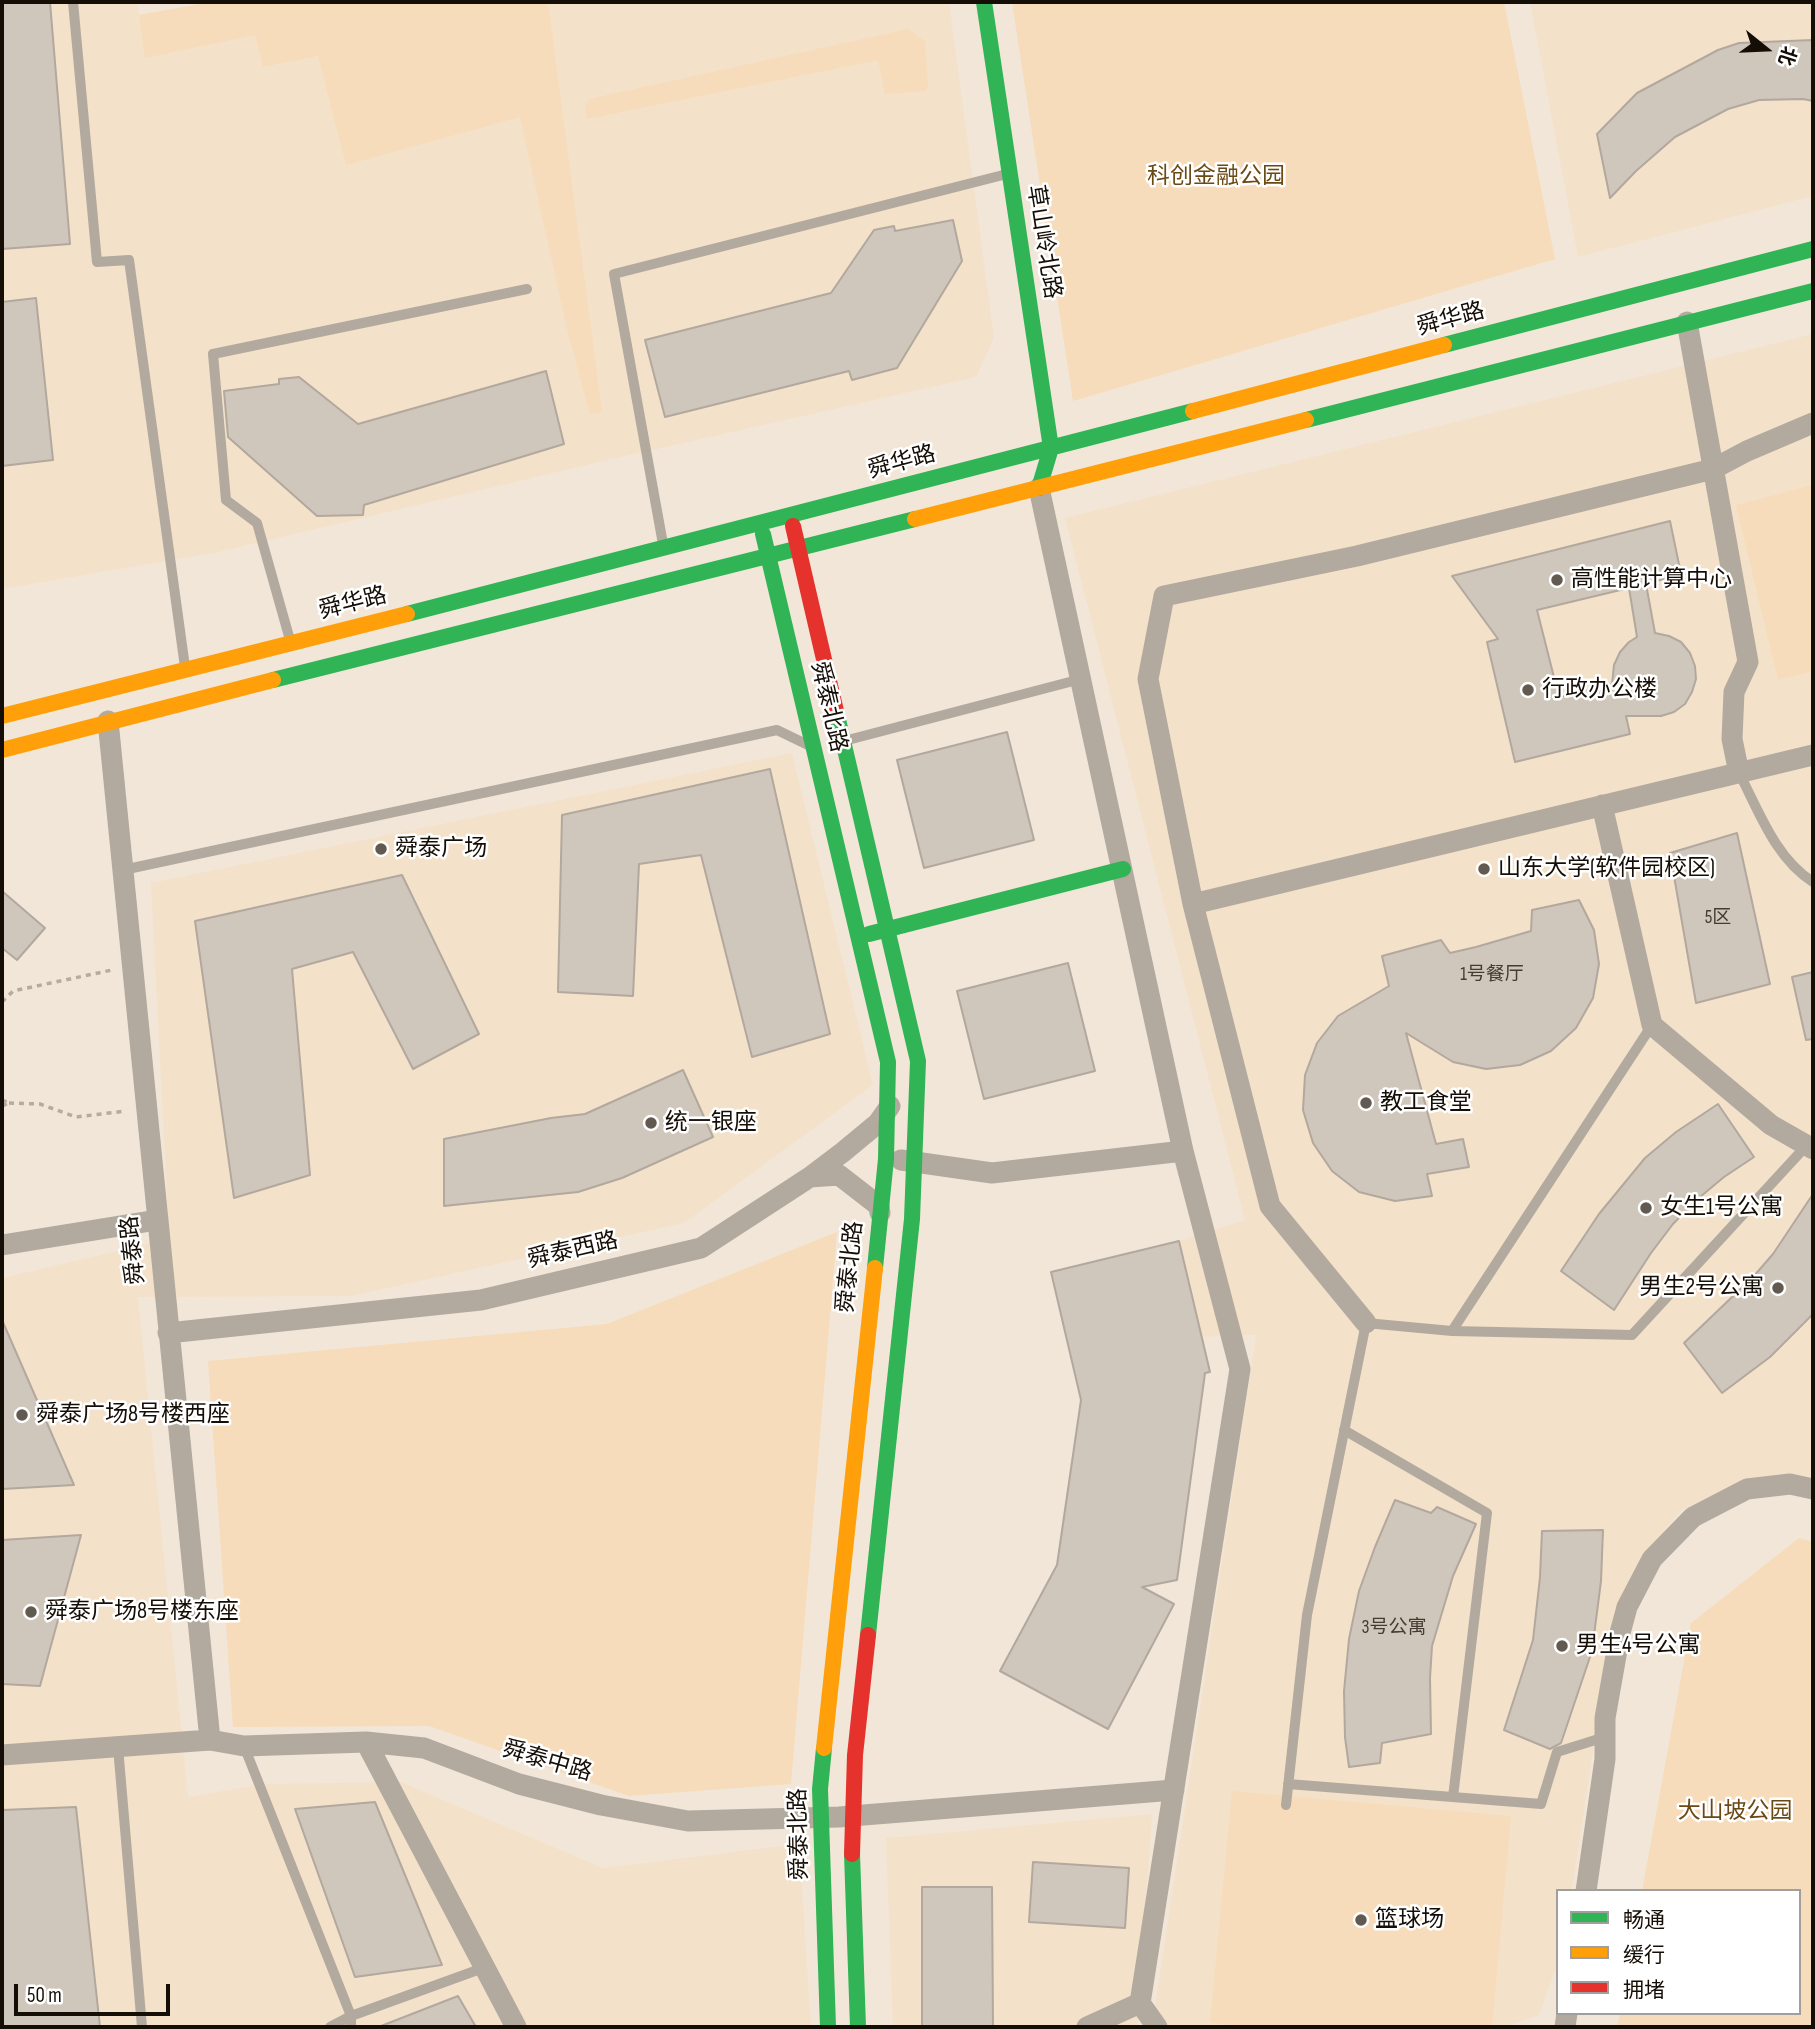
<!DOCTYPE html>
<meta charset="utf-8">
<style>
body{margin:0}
#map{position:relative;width:1815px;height:2029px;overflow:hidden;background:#f2e6d8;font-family:"Sofia Sans Condensed","Noto Sans SC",sans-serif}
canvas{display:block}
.frame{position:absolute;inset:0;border:4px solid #150e06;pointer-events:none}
.legend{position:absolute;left:1556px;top:1889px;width:245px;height:126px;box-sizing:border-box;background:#fff;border:2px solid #a19f9b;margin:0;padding:9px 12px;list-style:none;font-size:21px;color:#150e06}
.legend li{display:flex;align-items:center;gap:14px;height:35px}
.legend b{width:35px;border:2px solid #a19f9b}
.north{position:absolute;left:1731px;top:14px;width:70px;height:70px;-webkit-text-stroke:5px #fff;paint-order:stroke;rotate:108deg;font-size:19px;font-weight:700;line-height:28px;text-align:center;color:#150e06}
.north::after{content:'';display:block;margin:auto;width:24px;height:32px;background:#150e06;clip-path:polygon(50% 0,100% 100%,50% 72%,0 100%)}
.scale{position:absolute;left:14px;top:1984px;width:156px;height:32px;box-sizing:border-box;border:4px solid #150e06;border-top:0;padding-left:9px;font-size:21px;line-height:24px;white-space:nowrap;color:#150e06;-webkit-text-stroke:5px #fff;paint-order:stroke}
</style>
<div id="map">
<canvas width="1815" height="2029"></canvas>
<div class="frame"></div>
<ul class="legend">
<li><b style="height:9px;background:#30b455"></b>畅通</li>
<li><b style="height:9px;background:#ff9f0a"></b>缓行</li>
<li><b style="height:9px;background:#e5322d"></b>拥堵</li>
</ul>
<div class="north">北</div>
<div class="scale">50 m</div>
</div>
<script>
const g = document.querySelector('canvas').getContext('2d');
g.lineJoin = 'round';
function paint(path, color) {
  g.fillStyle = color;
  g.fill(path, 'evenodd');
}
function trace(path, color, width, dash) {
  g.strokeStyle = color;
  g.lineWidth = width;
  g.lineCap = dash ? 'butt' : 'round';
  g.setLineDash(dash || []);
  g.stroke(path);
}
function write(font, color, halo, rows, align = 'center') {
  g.font = font + ' "Sofia Sans Condensed","Noto Sans SC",sans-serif';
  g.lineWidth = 5;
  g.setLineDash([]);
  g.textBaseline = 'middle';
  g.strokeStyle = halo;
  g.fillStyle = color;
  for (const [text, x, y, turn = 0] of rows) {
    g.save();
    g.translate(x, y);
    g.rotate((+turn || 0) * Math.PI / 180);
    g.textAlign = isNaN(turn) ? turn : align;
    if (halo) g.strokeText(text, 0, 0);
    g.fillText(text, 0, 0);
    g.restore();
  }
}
paint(new Path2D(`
 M2 2H137L139 15 211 2H949L994 338 976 377 608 460 214 553 2 589Z
 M1530 2H1813V196L1578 257Z
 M1813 334V1478L1789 1474 1747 1479 1682 1510 1644 1553 1614 1611 1572 1891H1558V1963L1539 2015 1504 2027H1152L1256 1335 1196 1337 1179 1241 1245 1220 1065 518Z
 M792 753 873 1085 684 1223 351 1296 138 1297 188 1797 264 1784 401 1782 603 1868 790 1845 800 1857 811 2027H2V1278L169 1239 151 883Z
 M1152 1814 1137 2027H893L886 1838Z`), '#f4e1c9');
paint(new Path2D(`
 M211 2H548L602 412 590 414 568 333 520 117 346 165 318 56 263 67 255 35 145 58 139 15Z
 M1012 2H1504L1555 259 1073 401Z
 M908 29 925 41 928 86 925 91 885 94 878 60 587 119 585 108 589 99Z
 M1813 485V671L1778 680 1736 505Z
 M837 1232 791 1784 629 1796 429 1726 233 1727 208 1361 607 1324Z
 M1799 1538 1813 1542V2027H1617L1620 2013H1799V1891H1642L1691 1623Z
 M1232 1791 1511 1816 1492 2027H1254L1210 2023Z`), '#f6dcbb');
const building = new Path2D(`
 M2 2H50L70 244 2 249Z
 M1813 40V101L1803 99 1759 100 1728 109 1675 137 1636 171 1610 198 1597 134 1637 93 1718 50 1739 43Z
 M953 220 962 261 897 368 852 380 849 371 665 417 645 340 831 293 874 230 894 226 895 231Z
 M36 298 53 460 2 466V302Z
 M546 371 564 444 364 505 363 515 317 516 228 437 224 391 279 384V379L299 377 358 424Z
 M1670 521 1681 574 1646 584 1655 633 1669 636 1681 642 1690 653 1695 666 1696 679 1692 692 1685 704 1674 712 1661 716H1626L1630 734 1515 762 1487 642 1498 639 1452 576ZM1629 588 1637 637 1629 642 1620 652 1614 665 1612 684 1559 697 1537 610Z
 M1007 732 1034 840 924 868 897 760Z
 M770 769 830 1034 752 1057 701 855 639 864 633 996 558 992 562 815Z
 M1737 833 1770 984 1696 1003 1670 853Z
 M402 875 479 1034 413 1069 353 952 292 969 310 1175 234 1198 195 921Z
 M2 891 45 928 17 960 2 948Z
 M1579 900 1594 930 1599 964 1593 998 1576 1028 1551 1051 1520 1065 1486 1069 1453 1062 1406 1033 1436 1144 1463 1139 1469 1167 1427 1174 1432 1196 1395 1201 1359 1192 1332 1171 1313 1143 1303 1110 1305 1075 1317 1043 1338 1016 1389 986 1382 956 1441 940 1450 953 1476 947 1531 931 1532 910Z
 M1068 963 1095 1071 984 1099 957 991Z
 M1813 972V1039L1806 1040 1792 977Z
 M683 1070 713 1137 622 1178 578 1192 444 1206V1139L551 1118 585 1114Z
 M1718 1104 1754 1157 1724 1177 1694 1202 1673 1224 1651 1253 1614 1310 1561 1271 1599 1214 1645 1158 1676 1132Z
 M1813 1194V1314L1770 1357 1722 1393 1684 1343 1753 1277 1773 1254Z
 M1179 1241 1210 1372 1205 1373 1177 1580 1142 1587 1174 1604 1108 1729 1000 1671 1057 1565 1081 1400 1051 1272Z
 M2 1320 74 1485 2 1489Z
 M1395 1500 1431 1513 1437 1507 1476 1524 1453 1576 1432 1646 1430 1678 1431 1734 1382 1743 1380 1763 1349 1767 1345 1737 1344 1691 1349 1639 1359 1591 1375 1547Z
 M1603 1530 1601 1581 1592 1651 1561 1743 1550 1749 1504 1730 1533 1640 1540 1577 1542 1531Z
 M81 1535 40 1686 2 1684V1540Z
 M375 1802 442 1965 355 1977 295 1809Z
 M76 1807 100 2027H2V1810Z
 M1033 1862 1129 1868 1125 1928 1029 1922Z
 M922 1887H992L993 2027H922Z
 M458 1996 476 2027H381V2026Z`);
paint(building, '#d0c7bc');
trace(building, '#b2a89e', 2);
trace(new Path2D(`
 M2 1002 13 991 112 970
 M2 1100 9 1103 2 1106
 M9 1103 40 1104 76 1117 126 1111`), '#b4aba1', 3.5, [5, 5]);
trace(new Path2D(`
 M73 2 97 262 129 260 185 667
 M663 544 614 274 1007 174
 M290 640 257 523 226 500 213 354 527 289
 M844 741 1081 679
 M1739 773C1759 811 1775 858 1813 882
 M123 870 777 730 808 745
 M1452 1331 1652 1025
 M1344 1430 1487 1513 1453 1797
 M244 1746 351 2016V2027
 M118 1747 142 2027
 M1288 1784 1541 1804 1557 1752 1605 1737
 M1286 1805 1307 1615 1366 1323 1452 1331 1632 1335 1807 1145
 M330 2027 351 2016 483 1968`), '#b2aa9e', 10);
trace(new Path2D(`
 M1687 322 1748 662 1734 692 1732 739 1739 773
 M1039 488 1183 1151 1240 1369 1140 2003 1157 2027
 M108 721 210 1740 244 1746 366 1742 424 1748 519 1784 601 1805 688 1821 839 1817 1174 1790
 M1602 805 1652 1025 1771 1125 1813 1149
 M1193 904 1813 755
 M901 1160 992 1173 1183 1151
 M810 1177 839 1175 879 1206 880 1213
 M2 1245 157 1220
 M1366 1323 1270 1206 1193 904 1148 679 1164 596 1357 556 1713 469 1747 451 1813 423
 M168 1333 481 1300 701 1248 810 1177 843 1152 878 1123 890 1106
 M366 1742 516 2027
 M2 1755 210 1740
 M1586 1891 1605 1759V1718L1620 1633 1627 1607 1652 1559 1693 1517 1747 1489 1790 1484 1813 1489
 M1087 2027 1140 2003
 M1565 2027 1567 2013`), '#b2aa9e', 21);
trace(new Path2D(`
 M984 2 1051 448 1039 488
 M1444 345 1813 249
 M1306 420 1813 291
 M763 534 888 1062 886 1159 875 1268
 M407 614 1193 411
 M273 680 915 519
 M836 711 918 1061 912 1219 868 1635
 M869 934 1123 869
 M824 1748 820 1789 828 2027
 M852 1854 858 2027`), '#30b455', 16);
trace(new Path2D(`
 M1193 411 1444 345
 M915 519 1306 420
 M2 716 407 614
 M2 750 273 680
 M824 1748 875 1268`), '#ff9f0a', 16);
trace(new Path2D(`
 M793 526 836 711
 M852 1854 855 1755 868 1635`), '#e5322d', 16);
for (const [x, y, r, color] of [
 [1557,580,7,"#625a50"],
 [1528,690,7,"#625a50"],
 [381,849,7,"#625a50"],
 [1484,869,7,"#625a50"],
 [1366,1103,7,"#625a50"],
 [651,1123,7,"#625a50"],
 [1646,1208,7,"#625a50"],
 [1778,1288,7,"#625a50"],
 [22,1415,7,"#625a50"],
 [31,1612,7,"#625a50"],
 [1562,1646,7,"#625a50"],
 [1361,1920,7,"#625a50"]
]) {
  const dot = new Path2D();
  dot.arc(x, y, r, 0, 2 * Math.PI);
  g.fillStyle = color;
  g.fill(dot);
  trace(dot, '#fff', 2.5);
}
write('19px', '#443c34', null, [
 ["5区",1718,918],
 ["1号餐厅",1492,975],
 ["3号公寓",1394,1628]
]);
write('23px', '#6b4915', '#fff', [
 ["科创金融公园",1216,177],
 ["大山坡公园",1735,1812]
]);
write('23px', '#150e06', '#fff', [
 ["草山岭北路",1043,242,81],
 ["舜华路",1451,320,-15],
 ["舜华路",902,463,-15],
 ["舜华路",353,604,-14],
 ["舜泰北路",828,707,77],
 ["舜泰路",134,1250,-96],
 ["舜泰西路",573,1251,-13],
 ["舜泰北路",851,1267,-84],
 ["舜泰中路",547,1762,16],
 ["舜泰北路",800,1834,-91]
]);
write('23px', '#150e06', '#fff', [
 ["高性能计算中心",1571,580],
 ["行政办公楼",1542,690],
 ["舜泰广场",395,849],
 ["山东大学(软件园校区)",1498,869],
 ["教工食堂",1380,1103],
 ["统一银座",665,1123],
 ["女生1号公寓",1660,1208],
 ["男生2号公寓",1764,1288,"right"],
 ["舜泰广场8号楼西座",36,1415],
 ["舜泰广场8号楼东座",45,1612],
 ["男生4号公寓",1576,1646],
 ["篮球场",1375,1920]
], 'left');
</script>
